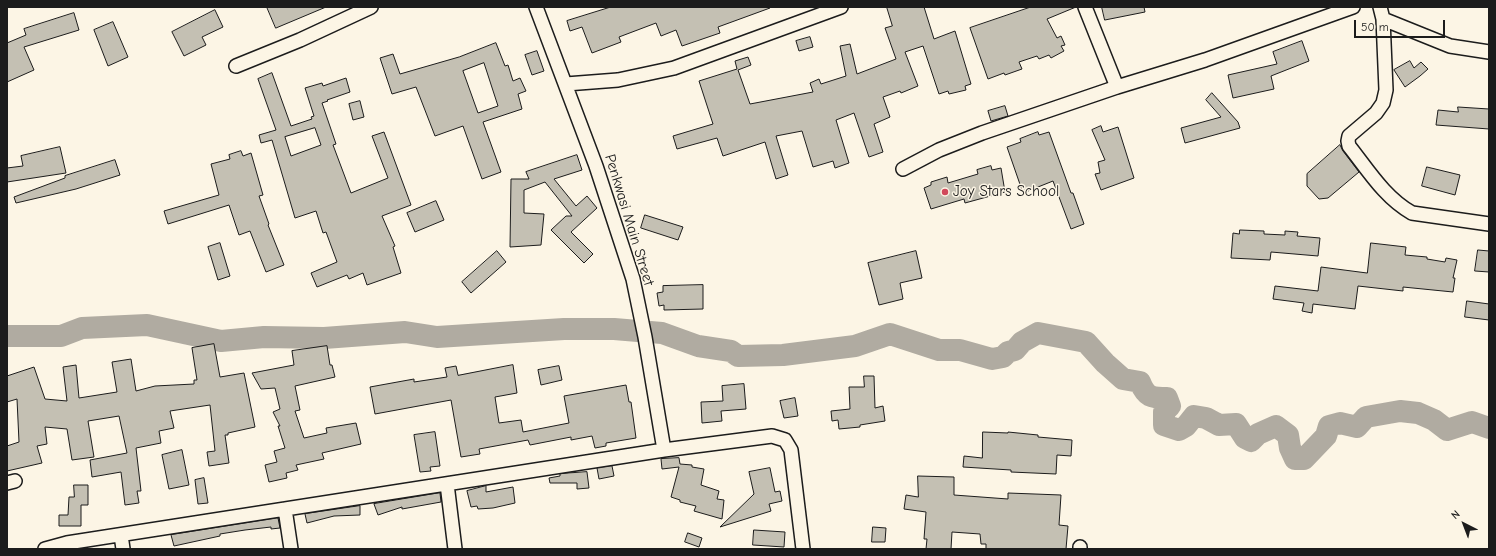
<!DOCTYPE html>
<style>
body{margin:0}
#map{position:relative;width:1496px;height:556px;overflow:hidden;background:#fcf5e5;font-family:"Comic Neue",sans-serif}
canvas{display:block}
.frame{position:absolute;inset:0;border:8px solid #1c1c1c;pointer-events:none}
.north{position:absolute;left:1444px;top:504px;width:40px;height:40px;-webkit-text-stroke:3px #fcf5e5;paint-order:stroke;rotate:318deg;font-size:11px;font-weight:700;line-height:16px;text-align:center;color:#1c1c1c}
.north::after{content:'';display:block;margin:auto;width:14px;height:18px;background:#1c1c1c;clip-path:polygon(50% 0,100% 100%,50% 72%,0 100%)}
.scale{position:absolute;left:1354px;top:20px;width:91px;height:18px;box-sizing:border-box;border:2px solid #1c1c1c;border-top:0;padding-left:5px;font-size:12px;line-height:14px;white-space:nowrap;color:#1c1c1c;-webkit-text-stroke:3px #fcf5e5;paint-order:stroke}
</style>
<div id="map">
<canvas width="1496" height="556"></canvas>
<div class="frame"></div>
<div class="north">N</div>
<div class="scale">50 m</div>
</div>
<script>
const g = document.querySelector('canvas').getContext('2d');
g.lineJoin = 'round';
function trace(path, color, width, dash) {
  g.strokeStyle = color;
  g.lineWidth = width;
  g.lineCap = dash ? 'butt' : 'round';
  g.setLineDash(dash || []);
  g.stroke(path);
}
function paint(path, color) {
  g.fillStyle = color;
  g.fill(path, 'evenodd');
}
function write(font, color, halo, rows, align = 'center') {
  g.font = font + ' "Comic Neue",sans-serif';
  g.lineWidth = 3;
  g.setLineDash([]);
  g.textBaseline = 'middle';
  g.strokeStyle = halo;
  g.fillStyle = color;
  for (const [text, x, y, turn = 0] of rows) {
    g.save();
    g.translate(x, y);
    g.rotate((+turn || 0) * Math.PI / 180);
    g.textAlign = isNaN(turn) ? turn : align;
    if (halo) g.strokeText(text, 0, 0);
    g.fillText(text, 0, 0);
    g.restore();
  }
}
trace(new Path2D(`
 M7 336H61L82 328 147 325 221 341 264 337 324 338 405 332 437 337 564 329H614L662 333 698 346 731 351 738 356 783 355 855 346 890 334 939 350H960L992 359 1003 357 1008 352 1015 350 1022 342 1038 333 1086 342 1105 363 1123 379 1140 382C1146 397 1151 398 1167 398L1170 406 1164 412V425L1179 430 1186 426 1194 416 1206 418 1219 425 1236 424 1245 438 1251 441 1258 434 1276 426 1288 435 1290 448 1295 459H1304L1326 436 1329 426 1340 423 1357 427 1366 417 1400 411 1418 413 1434 420 1447 430 1472 422 1489 428`), '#b0aba1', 22);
const building = new Path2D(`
 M267 7H326L276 28Z
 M611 7H770V8L718 27 720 33 682 46 676 30 661 36 656 23 619 37 621 42 592 53 582 27 570 31 567 21Z
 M887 7H924L934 39 955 31 971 84 965 86 966 90 949 94 948 91 939 94 923 46 905 52 918 86 901 93 900 91 883 97 890 117 874 124 883 152 869 157 854 113 836 120 849 163 835 168 833 161 813 167 802 131 776 136 788 175 776 179 765 142 723 156 717 138 677 149 673 136 713 124 699 81 737 69 735 61 748 57 751 65 738 70 750 104 813 92 810 83 819 79 821 84 846 76 840 46 850 44 857 74 896 59 885 28 892 26Z
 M1031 7H1076L1047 19 1057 38 1061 36 1065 45 1061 46 1064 51 1051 58 1049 55 1039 59 1037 56 1019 62 1022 69 1005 75 1004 73 988 79 970 28Z
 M1102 7H1144L1145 12 1105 20Z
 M215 10 223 27 202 37 206 45 184 56 172 32Z
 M74 13 79 30 24 47 34 70 7 82V43L26 35 24 29Z
 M113 22 128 57 108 66 94 30Z
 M810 37 813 47 799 51 796 41Z
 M1302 41 1309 61 1271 76 1274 89 1233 98 1228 75 1277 64 1273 52Z
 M496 43 505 66 508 65 513 81 520 78 526 91 518 94 522 109 483 122 501 172 482 179 463 126 435 136 416 87 392 94 380 58 393 54 400 74 459 57ZM484 63 498 106 478 113 463 71Z
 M537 51 544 71 532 75 525 55Z
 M1410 61 1414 68 1421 62 1428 69 1420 76 1405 87 1394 70Z
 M272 73 291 126 312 119 311 117 314 116 305 88 322 83 323 86 346 78 350 92 327 100 328 101 322 103 336 144 333 145 351 193 388 178 372 136 384 132 411 205 382 216 395 246 393 247 401 273 367 285 363 273 349 279 347 275 317 287 311 273 337 262 326 232 323 233 316 211 295 218 272 140 261 143 259 135 276 130 258 79ZM315 128 321 145 291 156 285 137Z
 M1212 93 1238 122 1240 128 1185 143 1181 128 1221 117 1206 100Z
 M360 101 364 117 353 120 349 104Z
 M1005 106 1008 116 991 121 988 111Z
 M1458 107 1489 109V129L1436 125 1438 110 1458 112Z
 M1101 126 1103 132 1118 127 1134 178 1101 190 1095 174 1100 173 1098 162 1105 160 1092 130Z
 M1038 132 1039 135 1049 132 1071 193H1073L1084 224 1071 229 1053 181 1023 193 1007 147 1021 142 1020 139Z
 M1340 145 1343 151 1359 172 1328 198 1319 199 1307 186V174Z
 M60 147 66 173 7 182V168L23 166 21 156Z
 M241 151 243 156 251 153 263 195 259 196 269 224 268 225 284 265 266 272 250 231 239 235 229 205 168 224 164 211 219 195 211 164 230 159 229 155Z
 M577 155 582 170 554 179 576 206 587 196 597 208 571 232 593 254 584 263 551 230 566 216H572L545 182 524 190V213L544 214 541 245 510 247 511 179H529L526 172Z
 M115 160 120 175 76 189 16 203 14 197 65 178V176Z
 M991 166 992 170 1001 168 1005 192 965 203 964 199 931 209 924 188 931 185V182L947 177 948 183 978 174 977 170Z
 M1427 167 1460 175 1455 195 1422 186Z
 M436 201 444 220 415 232 407 213Z
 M645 215 683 227 678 240 641 228Z
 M1240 230 1264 231V234L1285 235V231L1298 232 1297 236 1320 238 1318 256 1271 252 1270 260 1231 258 1233 233 1239 234Z
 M220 243 230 276 218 280 208 247Z
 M1371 243 1406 247 1405 255 1427 257V259L1445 262 1446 258 1457 260 1453 278H1455L1453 292 1403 287V291L1358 286 1355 309 1313 304 1312 313 1302 311 1304 303 1273 299 1275 286 1318 291 1321 267 1367 273Z
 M1478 250 1489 251V272L1475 271Z
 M497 251 506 262 471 293 462 282Z
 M916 251 922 278 900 283 903 299 879 305 868 263Z
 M703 285V309L664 310V305L659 306 657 293 663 292V286Z
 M1467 301 1489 304V320L1465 317Z
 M214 344 220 377 244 373 255 427 228 433V435H225L229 463 209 466 207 452 215 451 210 405 170 411 174 428 159 431 161 443 136 448 141 491H137L139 503 125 505 121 472 92 477 90 460 127 453 119 416 88 421 94 457 72 460 67 429 45 427 47 444 37 446 42 463 7 471V446L19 442 17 399 7 402V376L34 367 45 399 67 401 63 367 76 365 79 398 117 392 112 362 131 359 136 391 155 386 194 384V380H197L192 348Z
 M327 346 330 365H332L335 377 295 386 300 410 295 411 304 438 327 433 326 428 356 423 361 444 322 453 324 459 296 465 298 470 286 473 287 478 269 482 265 465 277 462 274 451 285 448 278 426H280L273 412 280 409 275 388 261 389 252 373 294 365 292 351Z
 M513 365 517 393 495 397 499 423 521 420 523 432 569 423 564 396 626 385 629 402H631L636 438 606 443V446L595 448 592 436 571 440V437L530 445 528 440 479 449 480 454 461 457 451 400 375 414 370 387 414 379V382L447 377 445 368 456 366 458 375Z
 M559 366 562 380 541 385 538 370Z
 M864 376H874L875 408 883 406 885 421 860 425V427L839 429 838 420 832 421 831 411 850 409 849 387H864Z
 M744 384 746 409 721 411 722 421 702 423 701 402 723 401 722 386Z
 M795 398 798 416 784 418 780 401Z
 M435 432 440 466 430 467 431 471 420 472 414 435Z
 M983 432 1008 433V432L1038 435V437L1072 440 1071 456 1057 455 1056 474 1011 472V470L963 467 964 456 982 458Z
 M182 450 189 485 169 489 162 455Z
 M679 458 680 464 692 465V467L704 469 701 485 719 491 717 499 724 500 722 519 694 511 696 506 680 502V500L671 497 679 467 662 469 661 459Z
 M612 466 614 476 599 479 597 468Z
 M770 468 775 492 780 491 782 501 769 504 771 511 720 527 754 494 749 472Z
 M587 472 589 488 577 489V483H550L549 478 560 476V474Z
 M918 476 954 477V495L1008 499V493L1061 495 1059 525 1068 526 1066 549H986V544H981L980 534 952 532 951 549H926L927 539H924L926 512 904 509 906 495 918 497Z
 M204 478 208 503 198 504 195 480Z
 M74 485H88V505H81V526H59V515H68L69 497H74Z
 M486 486V492L513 487 515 503 493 508 478 509 477 506 471 507 467 491Z
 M440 493 441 502 402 509V507L378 515 374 504Z
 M360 506V515L334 516 307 523 305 514Z
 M278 518 280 528 271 529V527L245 530 220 534V536L174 546 171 535Z
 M873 527 886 528 885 542H872Z
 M754 530 785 532 784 547 753 545Z
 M688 533 702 538 699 547 685 542Z`);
paint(building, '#c4c0b3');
trace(building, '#1c1c1c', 1);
const minor = new Path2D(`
 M536 7 596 166 633 279 645 337 664 450
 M1085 7 1117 87
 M1380 7 1383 19 1386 90 1383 103 1376 113 1349 136 1348 141 1349 146C1368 170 1385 198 1412 213L1489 224
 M1383 19 1450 46 1489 52
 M236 66 300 40 371 7
 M566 84 618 80 674 68 841 7
 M903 169 939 150 982 133 1117 87 1205 60 1353 7
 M7 483 15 481
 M447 484 455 549
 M285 509 291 549
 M121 535 123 549
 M1080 547V549
 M45 549 67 543 664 450 772 436 785 440 791 450 803 549`);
trace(minor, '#1c1c1c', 16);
trace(minor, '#fcf5e5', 13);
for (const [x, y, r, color] of [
 [945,192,4,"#d1495b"]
]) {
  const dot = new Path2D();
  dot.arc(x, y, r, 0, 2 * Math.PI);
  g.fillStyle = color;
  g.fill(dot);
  trace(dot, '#fcf5e5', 1.5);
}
write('15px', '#1c1c1c', '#fcf5e5', [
 ["Joy Stars School",953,192]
], 'left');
write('15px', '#1c1c1c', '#fcf5e5', [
 ["Penkwasi Main Street",629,220,73]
]);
</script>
